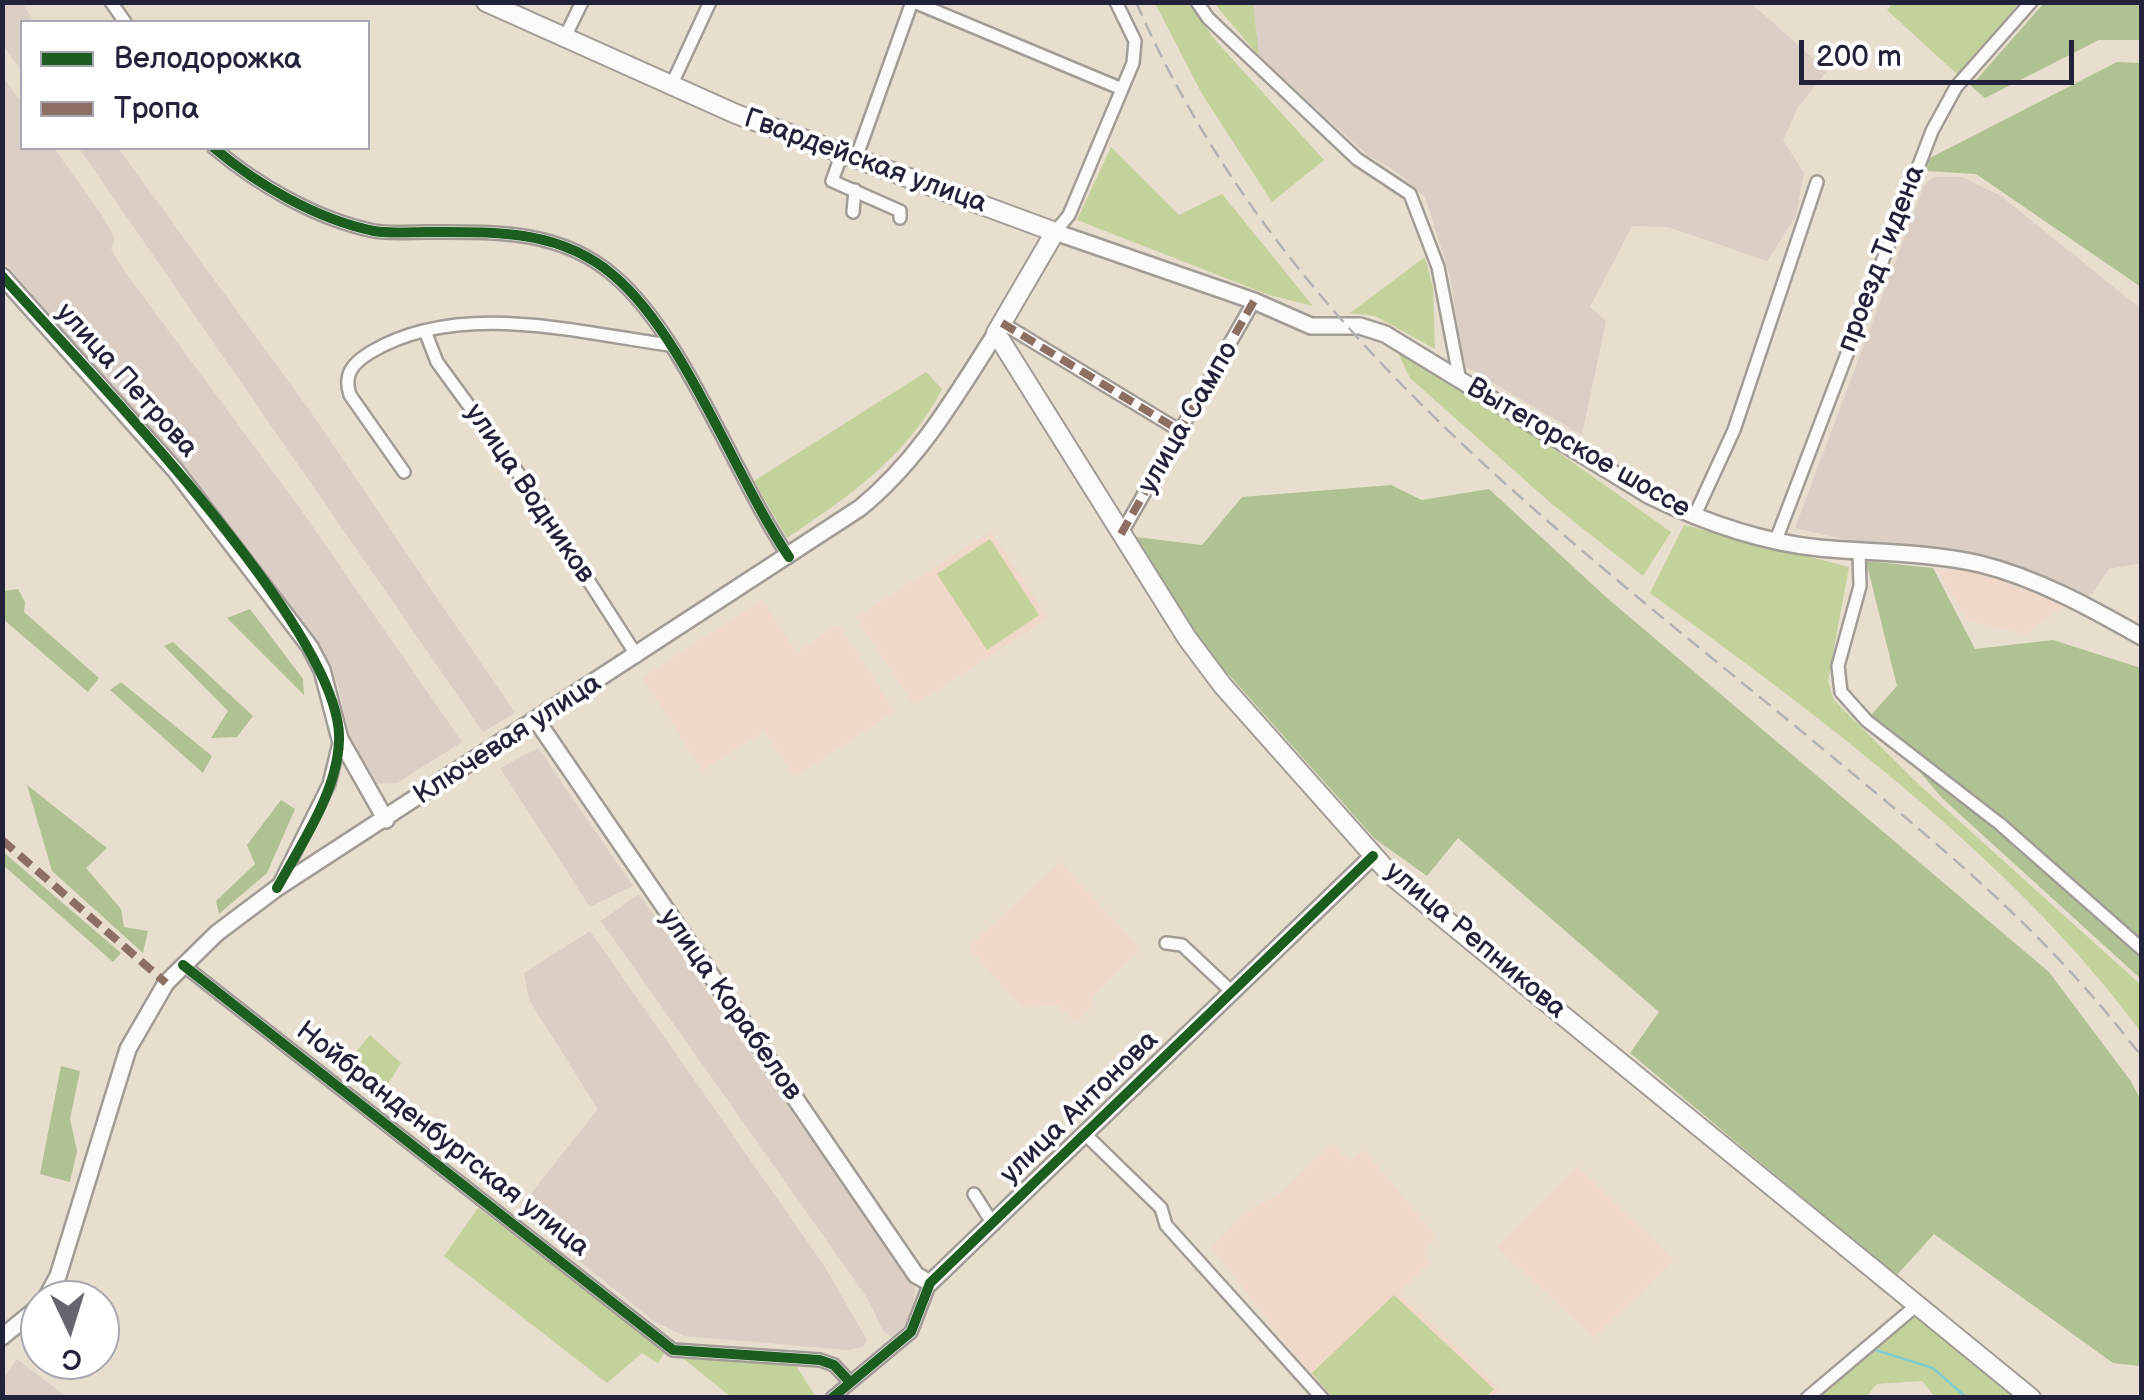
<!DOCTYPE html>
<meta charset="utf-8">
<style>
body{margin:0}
#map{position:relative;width:2144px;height:1400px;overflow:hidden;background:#e8dece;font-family:"Balsamiq Sans",sans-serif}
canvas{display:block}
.frame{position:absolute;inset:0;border:5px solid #22223b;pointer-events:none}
.legend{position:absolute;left:20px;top:20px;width:350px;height:130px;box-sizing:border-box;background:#fff;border:2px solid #a7a7b1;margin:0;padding:12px 18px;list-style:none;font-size:30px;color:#22223b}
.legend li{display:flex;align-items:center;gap:20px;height:50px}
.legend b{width:50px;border:2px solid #a7a7b1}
.north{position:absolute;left:20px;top:1280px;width:100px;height:100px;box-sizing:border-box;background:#fff;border:2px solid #a7a7b1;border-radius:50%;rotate:176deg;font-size:28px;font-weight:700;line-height:40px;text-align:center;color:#22223b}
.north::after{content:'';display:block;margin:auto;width:35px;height:45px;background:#67646e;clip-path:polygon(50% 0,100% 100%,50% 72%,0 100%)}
.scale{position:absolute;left:1799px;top:40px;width:275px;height:45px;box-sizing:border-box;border:5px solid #22223b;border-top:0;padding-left:12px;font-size:30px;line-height:35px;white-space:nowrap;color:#22223b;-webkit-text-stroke:8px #fff;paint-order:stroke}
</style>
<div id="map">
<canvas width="2144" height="1400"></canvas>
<div class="frame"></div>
<ul class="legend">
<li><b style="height:12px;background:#1b5e20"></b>Велодорожка</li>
<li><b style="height:12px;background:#8d6e63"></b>Тропа</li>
</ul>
<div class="north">С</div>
<div class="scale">200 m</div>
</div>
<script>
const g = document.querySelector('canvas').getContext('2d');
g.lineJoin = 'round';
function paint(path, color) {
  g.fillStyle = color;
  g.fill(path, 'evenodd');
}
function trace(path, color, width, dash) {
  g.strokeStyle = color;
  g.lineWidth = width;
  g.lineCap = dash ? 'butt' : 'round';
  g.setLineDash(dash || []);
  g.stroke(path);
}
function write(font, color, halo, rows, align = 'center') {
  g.font = font + ' "Balsamiq Sans",sans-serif';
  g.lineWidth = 8;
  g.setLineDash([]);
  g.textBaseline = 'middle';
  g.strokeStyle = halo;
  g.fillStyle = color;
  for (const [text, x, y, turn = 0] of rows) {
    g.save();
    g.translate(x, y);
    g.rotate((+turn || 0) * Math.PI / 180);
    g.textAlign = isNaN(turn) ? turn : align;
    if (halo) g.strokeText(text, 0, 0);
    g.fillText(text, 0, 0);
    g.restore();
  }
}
paint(new Path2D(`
 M991 531 1049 618 914 705 856 617Z
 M1937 569 1974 570 2065 605 2026 634 1967 621Z
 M762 599 797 652 838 624 895 711 795 777 764 731 703 771 642 678Z
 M1060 862 1141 949 1094 995 1092 1006 1076 1022 1058 1006 1021 1007 968 947Z
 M1333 1143 1349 1162 1364 1150 1437 1237 1423 1252 1430 1262 1399 1293 1500 1390 1492 1398 1328 1397 1211 1247 1249 1210 1278 1195Z
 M1577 1166 1674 1260 1594 1338 1497 1247Z`), '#efd8c7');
paint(new Path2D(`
 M2 3H23L34 22H22V72L3 45Z
 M1253 3H1751L1827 71 1798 107 1783 140 1804 173 1796 216 1767 261 1668 227 1632 226 1590 307 1606 321 1582 435 1464 366 1450 276 1425 197 1397 172 1367 155 1259 56Z
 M2 76 22 103V148H54L103 217 115 239 111 249 125 272 299 507 462 742 397 783 378 784 351 741 337 682 314 640 157 436 3 261Z
 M79 148H118L310 411 515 713 483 732Z
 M1934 177H1962L2001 196 2141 309V563L2109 569 2093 593 2070 607 1996 574 1795 528 1924 185Z
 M538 748 633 886 590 907 500 768Z
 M639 894 915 1288 911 1321 895 1339 883 1331 868 1299 601 921Z
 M590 931 825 1267 867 1340 863 1347 848 1350 684 1336 654 1321 517 1211 598 1109 529 1000 524 973Z
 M17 1359 67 1397H10L3 1392V1380Z`), '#dbcec4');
paint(new Path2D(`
 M1155 3H1188L1216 41 1324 160 1272 202 1202 94Z
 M1215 3H1253L1259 56 1219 9Z
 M1893 3V2L2019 3 1958 75 1887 10Z
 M1111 147 1179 215 1222 194 1313 306 1269 295 1077 220Z
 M1425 257 1433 288 1435 349 1375 316 1350 313Z
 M1396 349 1551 447 1671 532 1643 576 1553 505 1410 378Z
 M926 372 942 389C907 457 848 497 787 538L754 481Z
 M1684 525 1849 567 1828 681 1834 700 1915 781 2141 985V1032C2013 859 1824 720 1650 593Z
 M990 539 1039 615 987 650 937 574Z
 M370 1035 401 1063 387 1086 352 1057Z
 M478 1208 666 1351 658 1363 642 1353 607 1383 444 1256Z
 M1394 1295 1494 1389 1486 1397H1332L1312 1373Z
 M1915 1312 2018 1397H1935L1922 1381 1877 1384 1866 1397 1815 1398Z
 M683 1358 793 1361 816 1397H731Z`), '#c3d19a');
paint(new Path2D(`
 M2044 3H2141V40H2099L1985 98 1971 86Z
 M2117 62 2141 63V287L1976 174 1926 171 1930 158Z
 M1391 485 1422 500 1489 489 1607 598 2049 972 2130 1080 2142 1102 2141 1366 2113 1363 1934 1234 1896 1276 1630 1053 1659 1012 1458 838 1427 876 1375 839 1197 639 1136 537 1202 545 1242 497Z
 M1866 561 1933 568 1975 649 2053 640 2141 668V979L1942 798 1871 715 1897 686Z
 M18 589 25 602 24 612 99 678 88 692 3 619V591Z
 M250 609 303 679 304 695 227 618Z
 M173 642 253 716 237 737 211 738 228 711 164 646Z
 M121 682 212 756 203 773 110 690Z
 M27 785 107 848 86 868 121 909 124 927 148 931 143 953 52 871Z
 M281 800 295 809 267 873 219 914 216 901 255 864 247 845Z
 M2 851 121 953 113 962 3 865Z
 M61 1066 80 1071 70 1119 77 1151 70 1182 40 1174Z`), '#b0c293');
trace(new Path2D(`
 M1872 1349 1933 1368 1967 1398`), '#83cccf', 2.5);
const street = new Path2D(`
 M111 2 125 22
 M914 2 1122 89
 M1197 2 1208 18 1357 159 1410 194 1438 267 1460 381
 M564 39 582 2
 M671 86 710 2
 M214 148C258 185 316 219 374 231 390 234 410 232 427 232 494 232 559 229 613 275 685 335 734 476 789 557
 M841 156 832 181 900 211V218
 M855 161 912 2
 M853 212 855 190
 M1055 232 1069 215 1133 63 1135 41 1116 2
 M1002 323 1182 432
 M425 331 437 362 529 488 637 656
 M404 472 350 395C343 374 353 363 371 352 459 300 574 332 669 345
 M1694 517 1734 430 1817 182
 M1121 534 1254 301
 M1776 540 1932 131 1956 87 2031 2
 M1859 551 1860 586 1838 666 1841 692 1867 721 2000 824 2142 949
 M278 886 329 784 340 739
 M1166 943 1182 945 1232 992
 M183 965 673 1350 820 1360 834 1365 848 1380
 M1085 1134 1161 1208 1166 1225 1322 1398
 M974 1194 993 1224
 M832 1398 911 1332 930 1283
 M1807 1398 1917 1305`);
const secondary = new Path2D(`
 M1055 232 1254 301 1311 326H1360L1385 334 1650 496C1704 522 1759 542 1819 548 1872 553 1928 552 1980 564 2037 578 2091 608 2142 637
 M2 276 175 470 310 647 322 670 340 739 386 820
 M537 721 916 1275 930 1283 1373 856
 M45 1300 58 1276 128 1049 166 983 217 933 277 888 860 508C919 460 955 397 996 333
 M2 1337 40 1306`);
const primary = new Path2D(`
 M486 2 736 114 1055 232 996 333 1187 638 1223 686 1391 875 2031 1398`);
trace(street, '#a29c96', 16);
trace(secondary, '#a29c96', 20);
trace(primary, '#a29c96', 22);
trace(street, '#fcfaf8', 11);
trace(secondary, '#fcfaf8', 15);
trace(primary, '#fcfaf8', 18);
trace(new Path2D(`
 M1136 2C1282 337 1564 533 1835 759 1952 856 2048 934 2142 1057`), '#b3b2b3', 2.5, [15, 8]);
trace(new Path2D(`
 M1002 323 1182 432
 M1121 534 1254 301
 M2 840 166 983`), '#8d6e63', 8, [15, 8]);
trace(new Path2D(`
 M214 148C258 185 316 219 374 231 390 234 410 232 427 232 494 232 559 229 613 275 685 335 734 476 789 557
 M2 276C79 363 345 632 339 741 337 793 301 844 277 888
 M183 965 673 1350 820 1360 834 1365 848 1380
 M832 1398 911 1332 930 1283 1373 856`), '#1b5e20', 10);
write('28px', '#22223b', '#fff', [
 ["Гвардейская улица",865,162,20],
 ["проезд Тидена",1882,259,-69],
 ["улица Петрова",126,381,48],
 ["улица Сампо",1189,418,-60],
 ["Вытегорское шоссе",1578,449,30],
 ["улица Водников",529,494,56],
 ["Ключевая улица",508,740,-33],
 ["улица Репникова",1475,941,40],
 ["улица Корабелов",730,1005,55],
 ["улица Антонова",1080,1108,-44],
 ["Нойбранденбургская улица",442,1140,38]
]);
</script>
